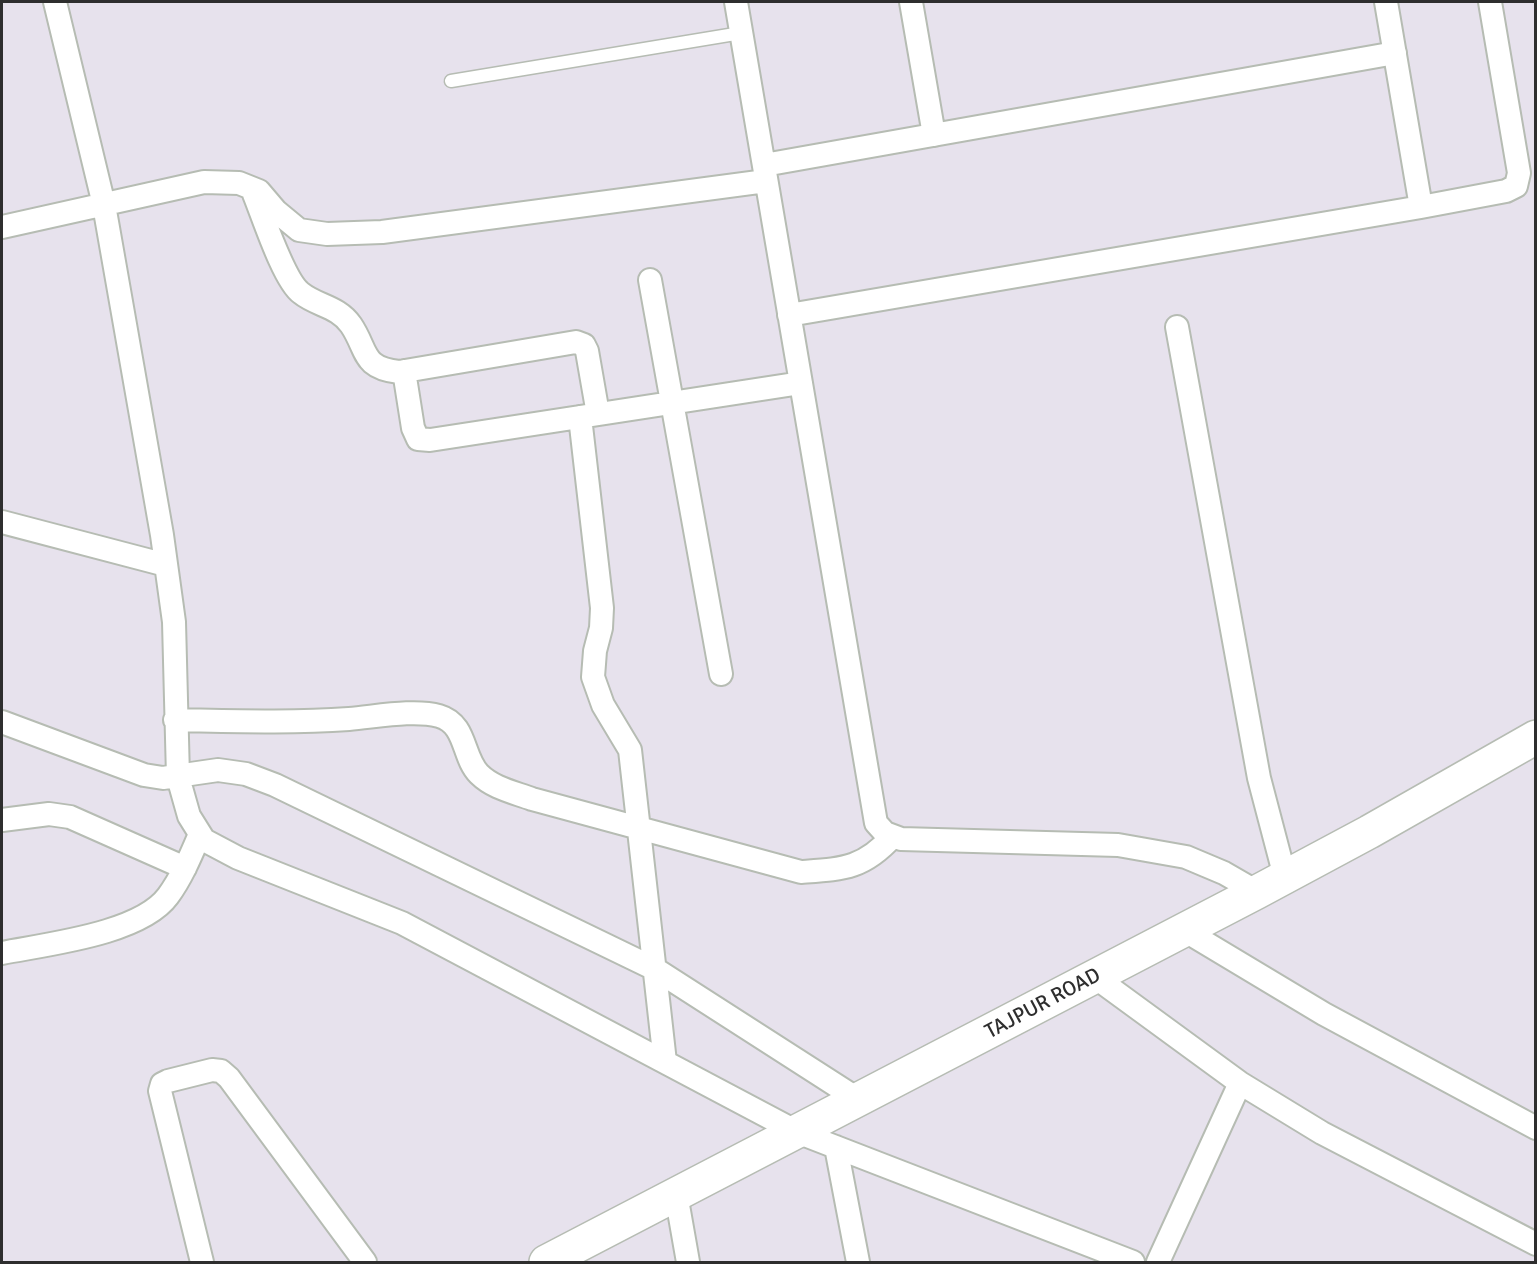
<!DOCTYPE html>
<style>
body{margin:0}
#map{position:relative;width:1537px;height:1264px;overflow:hidden;background:#e7e2ed;font-family:Signika,sans-serif}
canvas{display:block}
.frame{position:absolute;inset:0;border:3px solid #2e2e2e;pointer-events:none}
</style>
<div id="map">
<canvas width="1537" height="1264"></canvas>
<div class="frame"></div>
</div>
<script>
const g = document.querySelector('canvas').getContext('2d');
g.lineJoin = 'round';
function trace(path, color, width, dash) {
  g.strokeStyle = color;
  g.lineWidth = width;
  g.lineCap = dash ? 'butt' : 'round';
  g.setLineDash(dash || []);
  g.stroke(path);
}
function write(font, color, halo, rows, align = 'center') {
  g.font = font + ' Signika,sans-serif';
  g.lineWidth = 4.5;
  g.setLineDash([]);
  g.textBaseline = 'middle';
  g.strokeStyle = halo;
  g.fillStyle = color;
  for (const [text, x, y, turn = 0] of rows) {
    g.save();
    g.translate(x, y);
    g.rotate((+turn || 0) * Math.PI / 180);
    g.textAlign = isNaN(turn) ? turn : align;
    if (halo) g.strokeText(text, 0, 0);
    g.fillText(text, 0, 0);
    g.restore();
  }
}
const lane = new Path2D(`
 M451 81 741 33`);
const street = new Path2D(`
 M55 2 104 205 162 535 174 622 178 777 189 816 204 840 238 858 402 923 797 1132 1133 1262
 M736 2 876 823 885 833 901 839 1118 845 1186 857 1224 873 1257 892
 M911 2 934 135
 M1386 2 1421 207
 M764 165 1395 53
 M254 194C263 216 284 281 301 293 317 306 338 306 351 325 368 350 361 368 399 372L576 342 584 345 587 351 598 414
 M2 227 204 182 239 183 259 191 276 211 299 230 327 234 382 232 766 181
 M650 280 721 674
 M789 315 1421 207 1506 191 1516 186 1519 173 1490 2
 M1177 327 1259 778 1285 877
 M404 371 413 428 418 439 430 440 801 383
 M580 417 602 608 601 628 595 651 593 677 603 705 630 750 665 1062
 M2 522 166 565
 M175 720C233 721 291 723 349 719 375 717 414 709 439 716 467 724 462 757 479 774 493 788 513 792 532 799L801 872C843 869 863 869 893 836
 M2 722 144 775 163 778 218 770 246 774 275 785 655 969 859 1100
 M2 820 49 814 70 817 185 868
 M1184 930 1324 1014 1536 1128
 M2 953C47 944 140 934 168 896 182 877 191 855 200 834
 M1095 977 1240 1083 1322 1133 1536 1244
 M836 1147 858 1262
 M676 1194 688 1262
 M202 1262 160 1091 162 1084 168 1081 212 1070 221 1071 229 1078 365 1262
 M1158 1262 1240 1083`);
const secondary = new Path2D(`
 M546 1262 1257 892 1369 832 1536 737`);
trace(lane, '#b6bcb3', 15);
trace(street, '#b6bcb3', 26);
trace(secondary, '#b6bcb3', 36);
trace(lane, '#fff', 12);
trace(street, '#fff', 22);
trace(secondary, '#fff', 33);
write('21px', '#2e2e2e', '#fff', [
 ["TAJPUR ROAD",1043,1004,-28]
]);
</script>
